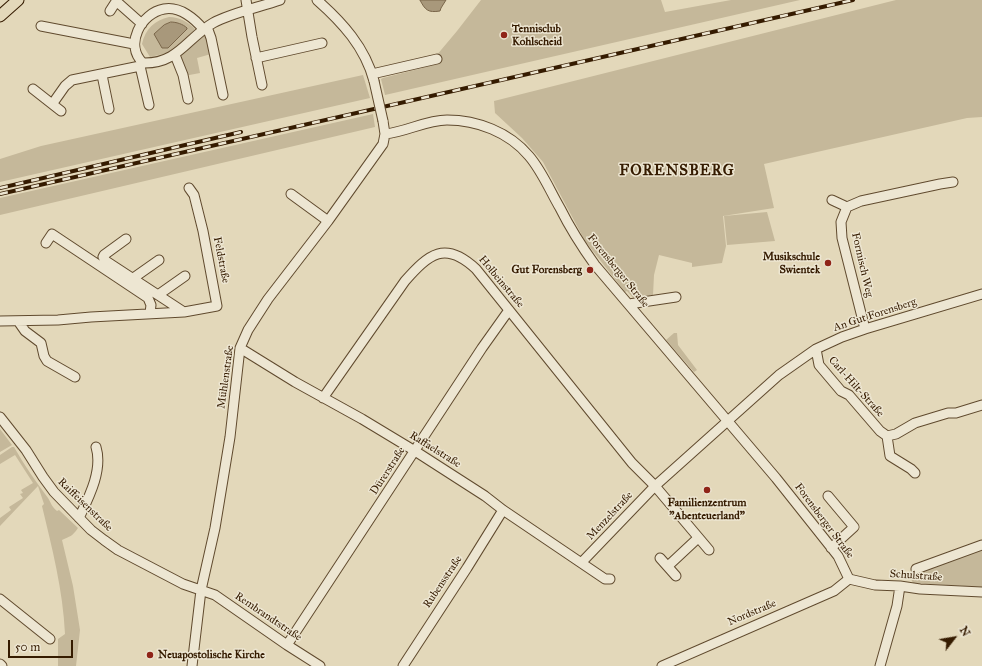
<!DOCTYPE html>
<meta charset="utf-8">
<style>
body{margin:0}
#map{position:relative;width:982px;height:666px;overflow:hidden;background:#e3d8ba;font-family:"IM FELL Great Primer",serif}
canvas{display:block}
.north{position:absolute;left:934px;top:618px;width:40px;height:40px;-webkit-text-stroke:3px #ede6d2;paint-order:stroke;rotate:59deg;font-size:11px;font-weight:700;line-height:16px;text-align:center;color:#351b00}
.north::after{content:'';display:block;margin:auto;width:14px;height:18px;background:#351b00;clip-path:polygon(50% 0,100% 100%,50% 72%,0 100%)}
.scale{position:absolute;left:8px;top:640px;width:65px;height:18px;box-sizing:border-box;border:2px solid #351b00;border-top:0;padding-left:5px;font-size:12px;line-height:14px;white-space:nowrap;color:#351b00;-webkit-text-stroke:3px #ede6d2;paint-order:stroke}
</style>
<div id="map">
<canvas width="982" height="666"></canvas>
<div class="north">N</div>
<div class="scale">50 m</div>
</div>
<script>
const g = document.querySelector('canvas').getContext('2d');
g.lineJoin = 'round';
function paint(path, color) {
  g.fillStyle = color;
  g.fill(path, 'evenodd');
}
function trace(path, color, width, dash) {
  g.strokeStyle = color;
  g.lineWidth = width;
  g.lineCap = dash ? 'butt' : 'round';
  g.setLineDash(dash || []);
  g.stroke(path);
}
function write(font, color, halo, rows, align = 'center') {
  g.font = font + ' "IM FELL Great Primer",serif';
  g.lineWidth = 3;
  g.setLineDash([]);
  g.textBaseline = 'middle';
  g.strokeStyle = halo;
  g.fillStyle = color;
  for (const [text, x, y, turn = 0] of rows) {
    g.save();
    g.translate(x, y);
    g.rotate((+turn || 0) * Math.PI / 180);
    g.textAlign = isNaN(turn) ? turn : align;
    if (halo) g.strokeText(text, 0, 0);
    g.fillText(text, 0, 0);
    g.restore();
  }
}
paint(new Path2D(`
 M481 0H661L665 12 731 0H800L385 95 381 79 383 78 438 64 436 56 457 31Z
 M896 0H982V117L967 118 764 164 774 208 723 216 726 246 722 263 692 267V263L659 255 654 275 653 295 633 298 627 291 625 292 585 241 543 162 522 138 495 113 494 101Z
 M169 17C180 17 188 22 195 29L171 52 150 57 142 44C145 29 155 20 169 17Z
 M203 34 208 37 211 54 197 58 200 73 184 76 180 54Z
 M363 75 370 98 0 182V159L41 146Z
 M373 114 375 127 0 215V198Z
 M767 212 775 241 727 245 724 216Z
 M674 333H677L678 345 697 370 694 372 666 340Z
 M0 429 12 445 0 452Z
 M12 447H14C24 465 36 482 48 498 51 503 52 507 57 511L59 510 78 528C72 537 70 536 62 540L73 586 80 630 76 666H58V639L65 634C63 590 52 548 42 506L44 504 38 486 0 526V518L11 510 9 507 23 498 20 494 23 493 21 490 33 483 15 455 0 464V455Z
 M982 548V587L913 583 910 577Z`), '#c5b89a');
const water = new Path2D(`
 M420 0H446L441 8 440 11C428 13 425 10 420 0Z
 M171 22C176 22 183 24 187 28V29L168 48H162L154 34 164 25Z`);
paint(water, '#a8987b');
trace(water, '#7a664a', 1);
const minor = new Path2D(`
 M246 0 252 37 262 85
 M317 0C342 22 365 47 374 81
 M116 1 142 24
 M110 11 117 0
 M41 26 134 44
 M207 27 211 38 223 95
 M204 30C195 19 180 6 164 9 141 13 124 45 143 63 178 64 187 38 213 23 231 13 260 7 280 0
 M175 55 183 75 188 99
 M256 58 322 43
 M143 63 140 66 149 105
 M372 74 437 59
 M102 75 109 109
 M33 89 61 111
 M53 103 65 86 72 80 140 66
 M385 134C406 132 426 120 447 120 477 120 509 132 529 156 542 171 550 191 560 208 570 228 582 247 595 265L776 478 838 556 849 579
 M291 194 328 221
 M832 200 847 207
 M126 239 104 255 103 257 106 261 184 312
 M46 243 52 234 148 298 151 305 150 313
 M132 279 159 260
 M158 295 185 276
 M629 304 676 297
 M0 321 58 320 91 317 184 312 217 306 203 231 194 195 189 188
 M18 321 25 331 41 343 44 356 47 361 75 377
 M865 329 842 238 841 222 847 207 861 201 940 184 953 182
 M240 348 295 382 362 419 415 451 485 496 503 510 605 579H610
 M816 349 819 365 841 391 849 395 880 431 887 436 896 434 915 423 948 413H956L982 405
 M323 398 405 281C429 254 445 240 476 269L632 463 655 486 709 550
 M0 417 26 450 43 477 54 492 91 530 104 540 118 550 183 584 215 595 287 645 320 666
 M887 436 890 456 911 469 915 473
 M828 496 854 527 831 548
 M79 518C89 497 103 470 96 447
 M660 558 676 576
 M582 562 655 486 779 375 816 349 842 337 865 329 982 294
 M668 566 698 538
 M916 569 982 545
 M849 579 875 585 900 586 920 589 982 592
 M0 599 50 639
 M287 645 482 348 509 310
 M0 664 2 666
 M192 666 201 590 215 528 230 437 240 348 248 330 268 299 328 221 383 144 385 134 383 121
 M403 666 467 568 503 510
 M662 666 834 591 849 579
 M880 666 897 606 900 586`);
const major = new Path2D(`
 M0 16 18 0`);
trace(minor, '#604a2e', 11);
trace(major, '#351b00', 13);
trace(minor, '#ede6d2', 9);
trace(major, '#e3d8ba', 11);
const rail = new Path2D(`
 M0 188 241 132
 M0 194 853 0`);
trace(rail, '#351b00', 4);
trace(rail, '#ede6d2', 2.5, [8]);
const minorBridge = new Path2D(`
 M374 81 383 121`);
trace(minorBridge, '#604a2e', 11, []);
trace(minorBridge, '#ede6d2', 9);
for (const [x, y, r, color] of [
 [504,35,4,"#8f2418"],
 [828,263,4,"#8f2418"],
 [590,270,4,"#8f2418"],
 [707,490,4,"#8f2418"],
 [150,655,4,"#8f2418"]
]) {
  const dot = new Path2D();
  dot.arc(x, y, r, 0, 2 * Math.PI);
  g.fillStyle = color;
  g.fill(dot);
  trace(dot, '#ede6d2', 1.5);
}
write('bold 11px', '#351b00', '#ede6d2', [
 ["Tennisclub",512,29],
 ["Kohlscheid",512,42],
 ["Musikschule",820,257,"right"],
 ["Swientek",820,270,"right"],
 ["Gut Forensberg",582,270,"right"],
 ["Familienzentrum",707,503,"center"],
 ["\"Abenteuerland\"",707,516,"center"],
 ["Neuapostolische Kirche",158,655]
], 'left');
write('11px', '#351b00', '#ede6d2', [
 ["Feldstraße",221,260,79],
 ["Formisch Weg",862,265,77],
 ["Forensberger Straße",618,271,51],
 ["Holbeinstraße",501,282,50],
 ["An Gut Forensberg",875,315,-18],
 ["Mühlenstraße",226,377,-82],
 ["Carl-Hilt-Straße",856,387,48],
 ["Raffaelstraße",435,450,32],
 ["Dürerstraße",388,471,-57],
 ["Raiffeisenstraße",85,505,44],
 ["Menzelstraße",610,516,-47],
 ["Forensberger Straße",824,521,53],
 ["Schulstraße",916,576,4],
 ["Rubensstraße",443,582,-56],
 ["Nordstraße",752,613,-23],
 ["Rembrandtstraße",268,617,34]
]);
g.letterSpacing = '1px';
write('bold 15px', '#351b00', '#ede6d2', [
 ["FORENSBERG",677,171]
]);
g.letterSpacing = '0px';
</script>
